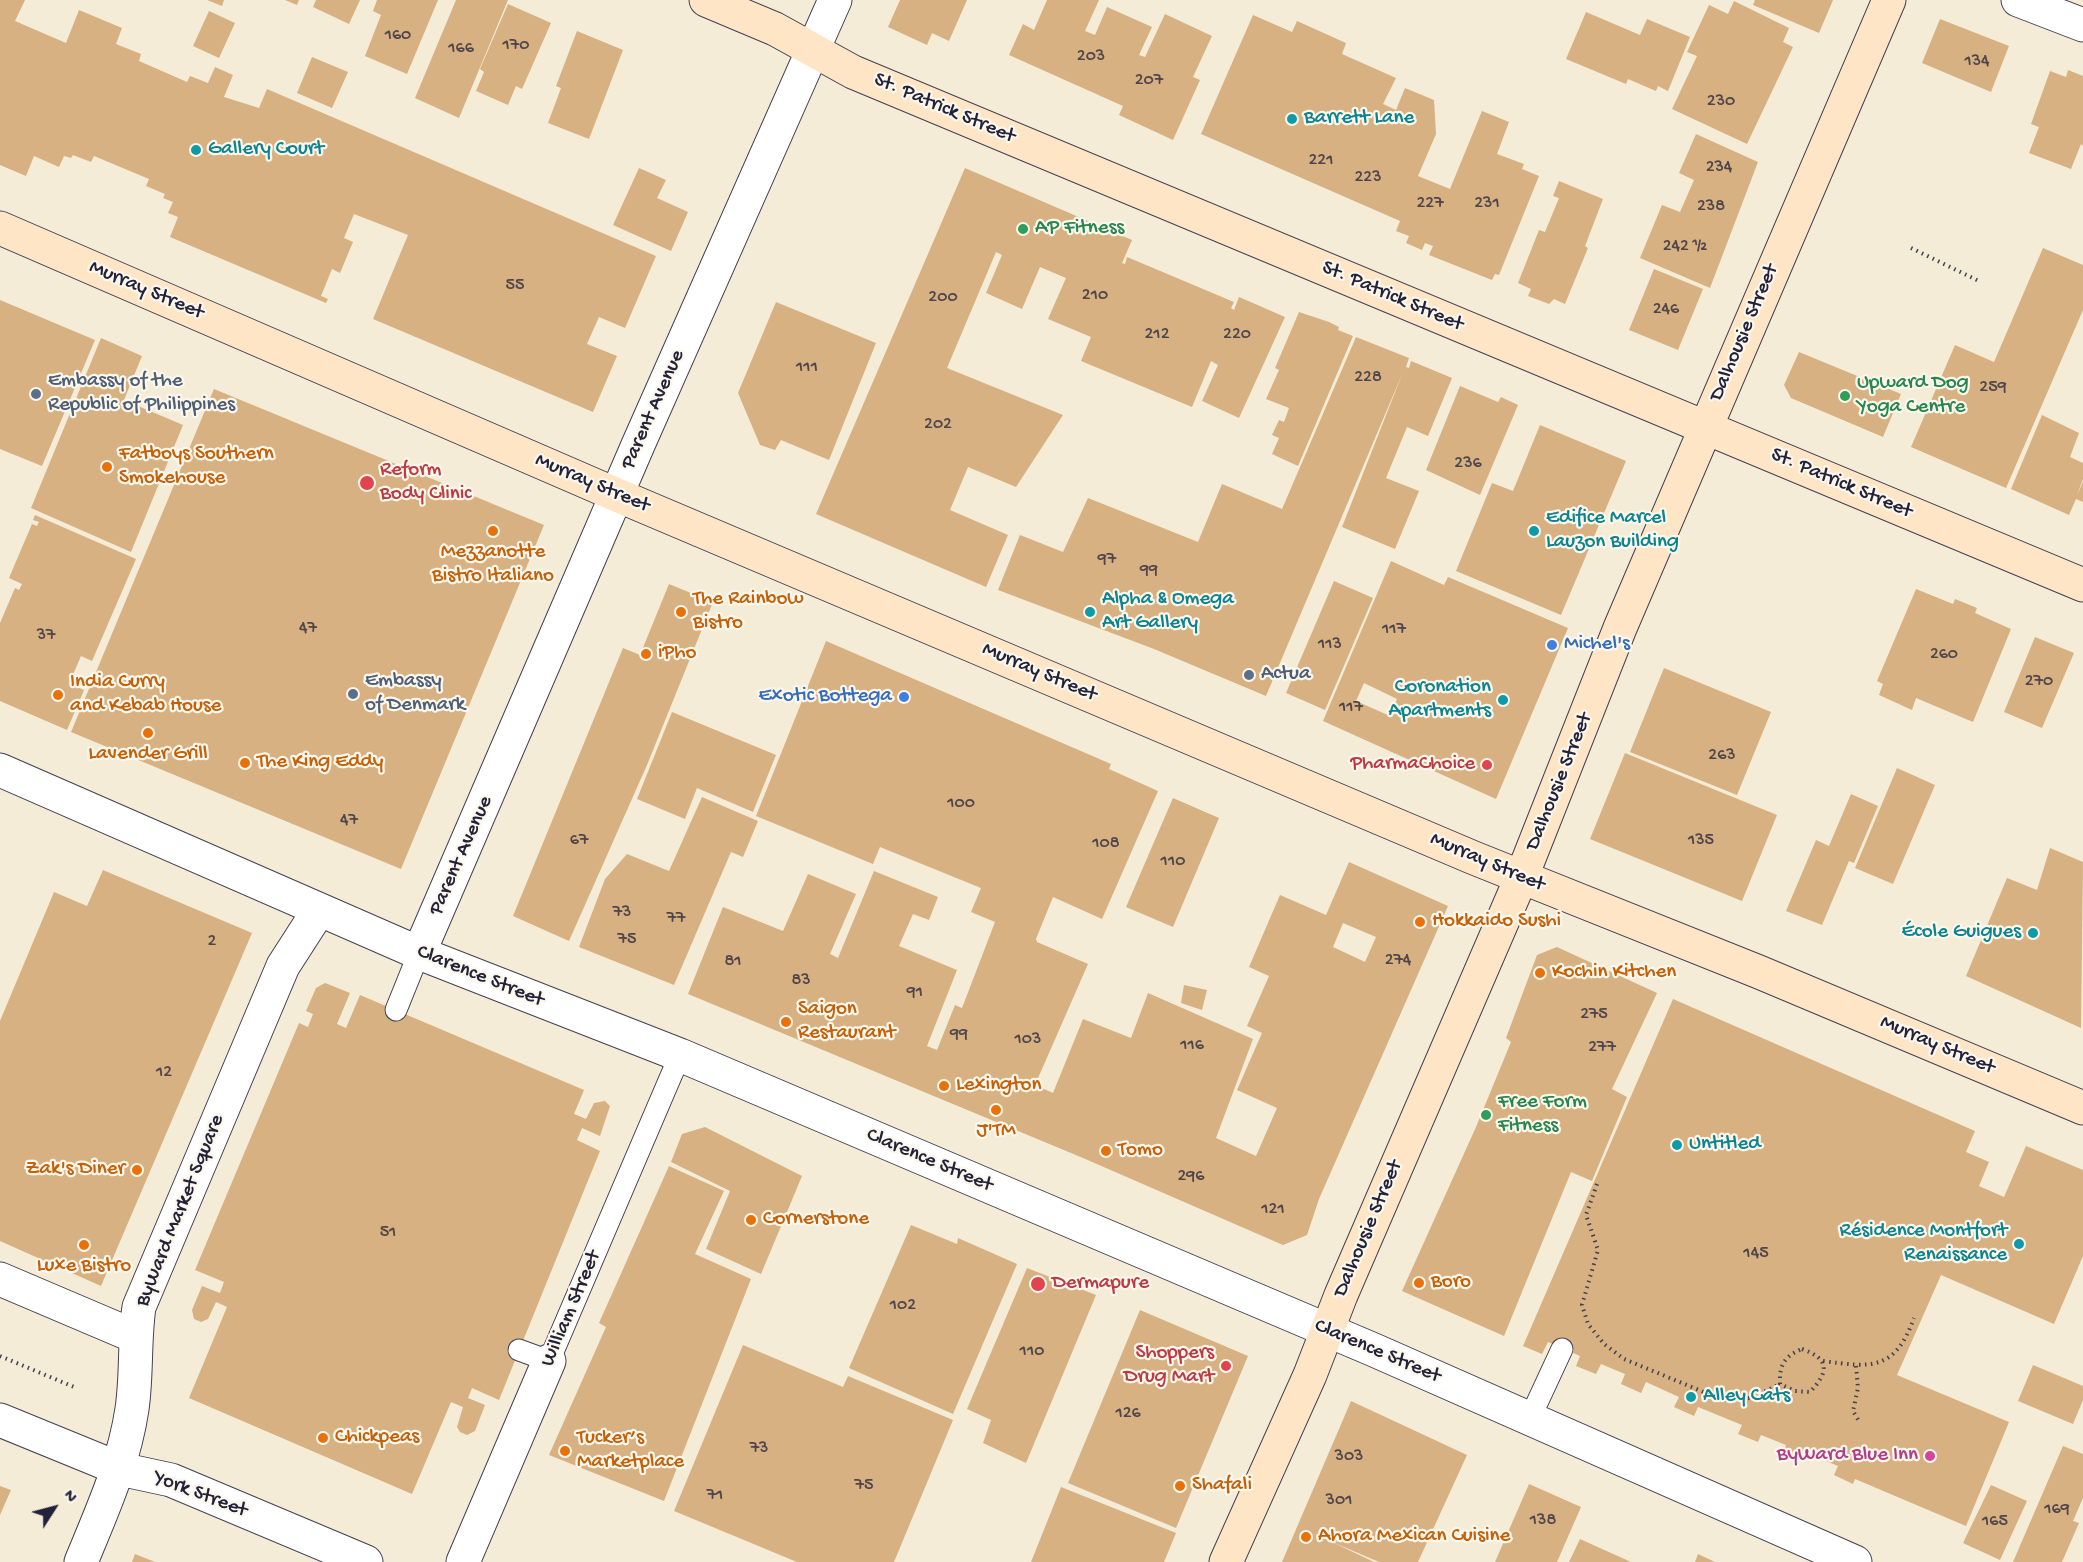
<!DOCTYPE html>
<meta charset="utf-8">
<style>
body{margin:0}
#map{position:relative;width:2083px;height:1562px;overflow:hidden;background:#f4ecd7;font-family:"Gochi Hand",sans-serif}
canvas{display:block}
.north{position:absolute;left:24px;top:1478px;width:60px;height:60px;-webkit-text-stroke:4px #fbf7ec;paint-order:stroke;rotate:54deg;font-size:16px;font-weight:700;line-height:24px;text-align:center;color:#22223b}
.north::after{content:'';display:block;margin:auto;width:21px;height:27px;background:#22223b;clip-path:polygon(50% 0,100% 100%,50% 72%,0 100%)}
</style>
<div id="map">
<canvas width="2083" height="1562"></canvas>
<div class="north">N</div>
</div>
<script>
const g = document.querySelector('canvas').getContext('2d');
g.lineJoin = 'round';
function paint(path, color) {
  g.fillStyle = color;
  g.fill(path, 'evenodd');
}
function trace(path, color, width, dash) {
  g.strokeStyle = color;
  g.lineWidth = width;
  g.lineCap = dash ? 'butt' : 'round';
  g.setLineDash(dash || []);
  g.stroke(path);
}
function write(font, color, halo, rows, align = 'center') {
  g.font = font + ' "Gochi Hand",sans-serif';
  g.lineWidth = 4.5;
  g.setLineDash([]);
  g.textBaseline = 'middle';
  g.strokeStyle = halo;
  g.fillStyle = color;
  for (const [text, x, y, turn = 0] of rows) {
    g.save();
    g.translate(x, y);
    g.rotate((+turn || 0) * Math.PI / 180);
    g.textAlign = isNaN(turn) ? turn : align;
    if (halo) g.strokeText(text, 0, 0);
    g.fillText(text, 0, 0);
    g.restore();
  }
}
paint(new Path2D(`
 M0 0H25L15 21 66 43 79 10 122 28 116 44 141 54 139 61 187 82 190 76 208 83 215 67 233 75 224 97 259 108 267 89 656 256 625 328 599 317 587 344 617 356 593 412 373 319 408 235 354 214 344 238 353 242 340 273 332 269 321 296 328 299 326 303 170 237 178 217 168 213 173 202 163 198 165 194 146 186 149 179 94 156 91 162 73 155 71 158 64 156 59 167 34 156 26 176 0 165Z
 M207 0H224L222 6Z
 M285 0H299L297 5Z
 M316 0H360L349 24 313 7Z
 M377 0H438L407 74 365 56 381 15 373 11Z
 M456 0H508L459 118 415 98Z
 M900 0H967L949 41 932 33 927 45 888 27Z
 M1047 0H1099L1085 31 1095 35 1107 7 1152 27 1139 55 1145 57 1165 14 1212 36 1193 77 1200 80 1173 140 1119 115 1123 106 1009 55 1023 24 1034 30Z
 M1755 0H1833L1819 33 1753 5Z
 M1734 1 1789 28 1783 42 1793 47 1747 144 1672 109 1697 56 1687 52 1709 5 1728 14Z
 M508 4 551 23 522 89 516 86 508 105 476 91 484 72 480 69Z
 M209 11 235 23 219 58 193 46Z
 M1586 12 1640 35 1647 19 1690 37 1668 91 1658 86 1656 91 1628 79 1626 84 1566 59Z
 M1253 15 1292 32 1297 21 1346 43 1342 54 1396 78 1383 104 1396 110 1405 88 1434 100 1436 134 1418 176 1450 189 1482 111 1509 122 1497 154 1524 164 1522 169 1539 176 1499 275 1495 274 1492 280 1429 255 1433 246 1425 243 1422 250 1406 243 1409 236 1396 231 1400 221 1201 134Z
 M1940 19 2009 46 1991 92 1922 63Z
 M577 31 623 50 589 139 548 123 561 88 556 86Z
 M312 57 348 72 332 108 297 93Z
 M2068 70 2083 76V146L2081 144 2071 169 2029 153 2039 127 2031 124 2050 71 2066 77Z
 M1696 134 1758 162 1710 288 1640 258 1662 205 1680 212 1694 180 1679 173Z
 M639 168 666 180 657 198 688 212 671 251 613 225Z
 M965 168 1132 240 1122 263 1125 264 1127 257 1234 302 1231 308 1234 310 1239 297 1285 317 1239 418 1202 401 1218 365 1211 361 1192 407 1081 361 1091 337 1048 319 1066 278 1040 267 1022 309 986 293 1002 255 996 252 947 368 1063 415 1016 487 968 467 950 510 1008 535 986 587 816 514Z
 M1559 181 1603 199 1585 246 1588 248 1565 304 1554 299 1549 304 1528 296 1531 289 1518 283 1539 230 1545 232 1559 198 1553 196Z
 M2043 248 2083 265V310L2006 488 1911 447 1955 345 1994 362Z
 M1654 269 1703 289 1678 350 1629 330Z
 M0 300 95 340 42 466 0 449Z
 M776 302 876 343 829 460 781 440 775 450 760 445 738 393Z
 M1299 312 1329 322 1339 327 1338 330 1353 336 1298 466 1272 454 1279 438 1272 435 1279 420 1284 422 1289 408 1266 399 1279 370 1275 368Z
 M1356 337 1409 358 1406 367 1409 368 1411 361 1452 378 1428 436 1407 427 1386 478 1419 491 1395 549 1342 527 1403 372 1266 696 1154 649 998 590 1020 535 1063 552 1088 498 1198 542 1222 484 1282 509Z
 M101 338 142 356 124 400 183 425 131 552 31 508Z
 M1799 352 1901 394 1883 437 1791 398 1784 385Z
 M1460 386 1498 402 1501 397 1518 405 1480 495 1426 470Z
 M214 389 544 525 401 869 71 732Z
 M2042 415 2079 433 2070 457 2083 463V479L2077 495 2083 482V502L2076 499 2069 515 2011 489Z
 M1540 425 1626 461 1561 615 1456 571 1492 483 1513 491Z
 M35 515 136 559 92 661 81 656 69 684 84 690 67 730 0 701V623L15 588 19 590 22 584 9 578 32 524 37 526 39 522 33 520Z
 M1391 561 1444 585 1448 577 1568 628 1496 799 1323 721ZM1364 683 1397 699 1390 716 1356 701Z
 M1334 581 1373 598 1325 710 1286 693Z
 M669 584 713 602 647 765 569 941 513 916 623 648 640 655Z
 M1916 589 1953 604 1955 599 1977 608 1975 613 2011 629 1973 722 1916 698 1912 710 1879 695 1883 684 1877 681Z
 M2035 637 2074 653 2042 728 2004 712Z
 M826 641 1111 764 1109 769 1158 791 1102 919 1053 897 1036 939 1037 942 1088 964 1035 1085 1053 1093 1083 1019 1131 1038 1148 993 1253 1039 1216 1138 1256 1156 1277 1108 1237 1090 1262 1033 1247 1026 1269 976 1249 967 1280 895 1326 915 1349 862 1448 906 1319 1199 1307 1235 1283 1245 1083 1158 688 994 723 907 783 931 808 874 856 894 830 954 838 958 874 871 938 897 929 920 913 914 899 946 957 970 927 1046 937 1050 955 1005 962 1008 995 922 971 912 981 888 880 847 873 864 756 816ZM1343 923 1376 937 1365 962 1333 947Z
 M1664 668 1771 712 1737 795 1630 752Z
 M672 712 776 755 753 812 697 788 685 819 637 799Z
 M1625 753 1777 815 1742 901 1590 839Z
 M1897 768 1935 785 1893 884 1855 868Z
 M1851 794 1878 806 1854 863 1849 861 1822 925 1786 911 1816 840 1829 846Z
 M702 797 758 821 743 857 731 852 674 985 579 947 605 879 627 854 669 871Z
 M1173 798 1219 818 1173 927 1126 907Z
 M2050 848 2083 862 2081 1028 1966 976 2007 878 2037 890Z
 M103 870 252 933 101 1286 0 1241V1021L54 892 87 906Z
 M1557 947 1657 993 1612 1089 1627 1097 1592 1181 1571 1172 1504 1336 1402 1291 1476 1127 1511 1042 1506 1038 1537 955Z
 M325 983 350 993 337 1024 346 1028 360 995 584 1090 574 1114 586 1119 594 1103 605 1101 610 1106 600 1136 582 1128 577 1140 600 1151 499 1400 472 1388 468 1398 485 1405 475 1431 467 1435 460 1432 457 1427 463 1407 451 1402 412 1494 189 1398 227 1307 216 1302 208 1319 201 1322 194 1319 192 1310 202 1286 220 1293 224 1282 195 1270 299 1023 308 1027 313 1014 306 1011 316 988Z
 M1184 985 1207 990 1202 1010 1181 1003Z
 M1673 999 1975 1131 1966 1152 1989 1162 1979 1186 2004 1197 2026 1146 2083 1170V1256L2054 1324 1941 1275 1897 1375 2009 1422 1966 1526 1855 1479 1853 1484 1834 1475 1838 1466 1807 1453 1803 1462 1783 1453 1786 1445 1761 1435 1758 1442 1738 1434 1742 1425 1698 1407 1694 1416 1674 1407 1679 1397 1646 1382 1641 1393 1621 1384 1625 1374 1601 1364 1596 1374 1576 1366 1580 1356 1548 1342 1542 1354 1523 1346Z
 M705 1127 802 1176 761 1274 706 1249 730 1191 671 1162 682 1134Z
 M669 1166 724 1191 695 1254 751 1279 664 1501 549 1455 606 1327 599 1323Z
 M911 1225 957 1244 958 1238 1017 1264 953 1414 849 1368Z
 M1027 1268 1096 1295 1026 1463 983 1443 991 1420 967 1409Z
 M1140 1310 1248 1356 1176 1528 1068 1483Z
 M743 1345 843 1387 848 1376 953 1420 894 1562H797L674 1511Z
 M2033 1365 2083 1386V1400L2073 1424 2018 1401Z
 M1351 1401 1467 1455 1418 1562H1379L1330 1541 1374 1562H1282Z
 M2063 1446 2083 1454V1498L2073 1521 2079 1523 2062 1562H2013Z
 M1529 1484 1581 1507 1557 1562H1495Z
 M1991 1485 2027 1501 2000 1560 1963 1543Z
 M0 1486 11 1490 0 1515Z
 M1061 1487 1176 1533 1164 1562H1031Z
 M1580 1539 1631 1562H1569Z
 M135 1554 155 1562H132Z
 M1698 1554 1715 1562H1695Z`), '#d7b181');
const lane = new Path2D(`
 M396 1010 419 953
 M519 1350 549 1361 680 1055
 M1530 1418 1562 1349`);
const street = new Path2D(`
 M2018 0 2083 25
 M0 770 419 953 680 1055 1374 1350 1855 1562
 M419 953 638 445 835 0
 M0 1279 134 1336
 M0 1420 120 1469 171 1480 366 1562
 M81 1562C102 1511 124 1463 132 1409 137 1375 134 1341 139 1307L283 966 319 910
 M463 1562 549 1361`);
const secondary = new Path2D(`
 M706 0 775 29 853 72 2083 585
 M0 228 617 495 1474 858 1759 972 2083 1108
 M1226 1562 1310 1375 1341 1295 1522 876 1620 628 1889 0`);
trace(lane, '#424052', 23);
trace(street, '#424052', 35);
trace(secondary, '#424052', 35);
trace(new Path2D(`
 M1911 248 1979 281
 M1597 1184 1586 1215 1598 1250 1582 1305 1588 1324 1604 1344 1624 1359 1723 1400 1751 1398 1780 1384
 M1802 1349C1830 1359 1829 1372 1810 1392L1795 1391 1780 1384C1779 1366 1784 1356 1802 1349Z
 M0 1356 74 1387
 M1823 1361C1873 1368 1895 1370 1914 1318
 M1856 1366 1858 1388 1853 1411 1860 1423`), '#424052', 4, [1.5, 4.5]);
trace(lane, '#fff', 21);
trace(street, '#fff', 33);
trace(secondary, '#fde5c5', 33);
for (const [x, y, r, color] of [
 [1292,119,6,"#0f9aa8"],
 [196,150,6,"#0f9aa8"],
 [1023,229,6,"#2e9e5b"],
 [36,394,6,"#5c6f8a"],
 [1845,396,6,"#2e9e5b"],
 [107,467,6,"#e8710a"],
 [367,483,8,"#e0444e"],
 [493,531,6,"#e8710a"],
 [1534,531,6,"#0f9aa8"],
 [681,612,6,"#e8710a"],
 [1090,612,6,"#0f9aa8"],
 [1552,645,6,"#3f7fe0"],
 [646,654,6,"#e8710a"],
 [1249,675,6,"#5c6f8a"],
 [353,694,6,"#5c6f8a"],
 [58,695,6,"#e8710a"],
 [904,697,6,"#3f7fe0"],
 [1503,700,6,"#0f9aa8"],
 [148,733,6,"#e8710a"],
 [245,763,6,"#e8710a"],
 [1487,765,6,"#e0444e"],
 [1420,922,6,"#e8710a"],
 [2033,933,6,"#0f9aa8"],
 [1540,973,6,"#e8710a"],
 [786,1022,6,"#e8710a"],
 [944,1086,6,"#e8710a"],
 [996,1110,6,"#e8710a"],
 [1486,1115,6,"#2e9e5b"],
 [1677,1145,6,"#0f9aa8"],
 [1106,1151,6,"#e8710a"],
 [137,1170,6,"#e8710a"],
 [751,1220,6,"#e8710a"],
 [2019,1244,6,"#0f9aa8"],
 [84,1245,6,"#e8710a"],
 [1419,1283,6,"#e8710a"],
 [1038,1284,8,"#e0444e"],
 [1226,1366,6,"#e0444e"],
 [1691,1397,6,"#0f9aa8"],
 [323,1438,6,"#e8710a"],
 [565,1451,6,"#e8710a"],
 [1930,1456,6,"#d1479c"],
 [1180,1486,6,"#e8710a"],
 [1306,1537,6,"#e8710a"]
]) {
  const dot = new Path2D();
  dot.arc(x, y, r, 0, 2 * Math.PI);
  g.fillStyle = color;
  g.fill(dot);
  trace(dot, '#fbf7ec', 2);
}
write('18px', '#4f464c', null, [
 ["160",398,36],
 ["170",516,46],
 ["166",461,49],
 ["203",1091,57],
 ["134",1977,62],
 ["207",1149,81],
 ["230",1721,102],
 ["221",1321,161],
 ["234",1719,168],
 ["223",1368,178],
 ["227",1430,204],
 ["231",1487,204],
 ["238",1711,207],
 ["242 ½",1685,247],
 ["55",515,286],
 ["210",1095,296],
 ["200",943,298],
 ["246",1666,310],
 ["212",1157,335],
 ["220",1237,335],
 ["111",807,368],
 ["228",1368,378],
 ["259",1993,388],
 ["202",938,425],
 ["236",1468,464],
 ["97",1107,560],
 ["99",1149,571],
 ["47",308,629],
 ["117",1394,630],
 ["37",46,636],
 ["113",1330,645],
 ["260",1944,655],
 ["270",2039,682],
 ["117",1351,708],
 ["263",1722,756],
 ["100",961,804],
 ["47",349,821],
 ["67",579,841],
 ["135",1701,841],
 ["108",1106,844],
 ["110",1173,862],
 ["73",622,913],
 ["77",676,919],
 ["75",627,940],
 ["2",212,942],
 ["274",1398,961],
 ["81",733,962],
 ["83",801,981],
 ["91",915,993],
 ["275",1594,1015],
 ["99",959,1035],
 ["103",1028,1040],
 ["116",1192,1046],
 ["277",1602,1048],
 ["12",164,1073],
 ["296",1191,1177],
 ["121",1273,1210],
 ["51",388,1233],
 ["145",1756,1254],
 ["102",903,1306],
 ["110",1032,1352],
 ["126",1128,1414],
 ["73",759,1449],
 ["303",1349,1457],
 ["75",864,1486],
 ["71",715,1496],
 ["301",1339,1501],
 ["169",2057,1510],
 ["138",1543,1521],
 ["165",1995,1522]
]);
write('21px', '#22223b', '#fbf7ec', [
 ["St. Patrick Street",944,109,23],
 ["Murray Street",146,291,23],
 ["St. Patrick Street",1392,297,23],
 ["Dalhousie Street",1745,333,-67],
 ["Parent Avenue",654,410,-66],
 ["Murray Street",592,484,23],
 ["St. Patrick Street",1841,484,23],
 ["Murray Street",1039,673,23],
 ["Dalhousie Street",1560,782,-68],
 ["Parent Avenue",462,856,-66],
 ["Murray Street",1487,863,23],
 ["Clarence Street",480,977,22],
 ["Murray Street",1937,1046,23],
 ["Clarence Street",929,1161,23],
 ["ByWard Market Square",181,1211,-68],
 ["Dalhousie Street",1369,1229,-67],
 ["William Street",572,1309,-67],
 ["Clarence Street",1377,1352,23],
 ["York Street",200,1495,21]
]);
write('21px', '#0d838f', '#fbf7ec', [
 ["Barrett Lane",1304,119],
 ["Gallery Court",208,150],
 ["Edifice Marcel",1546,519],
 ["Lauzon Building",1546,543],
 ["Alpha & Omega",1102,600],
 ["Art Gallery",1102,624],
 ["Coronation",1491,688,"right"],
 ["Apartments",1491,712,"right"],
 ["École Guigues",2021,933,"right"],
 ["Untitled",1689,1145],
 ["Résidence Montfort",2007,1232,"right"],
 ["Renaissance",2007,1256,"right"],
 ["Alley Cats",1703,1397]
], 'left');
write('21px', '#27864d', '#fbf7ec', [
 ["AP Fitness",1035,229],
 ["Upward Dog",1857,384],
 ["Yoga Centre",1857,408],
 ["Free Form",1498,1103],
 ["Fitness",1498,1127]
], 'left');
write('21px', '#4e5e75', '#fbf7ec', [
 ["Embassy of the",48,382],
 ["Republic of Philippines",48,406],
 ["Actua",1261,675],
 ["Embassy",365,682],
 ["of Denmark",365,706]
], 'left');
write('21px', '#c56008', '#fbf7ec', [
 ["Fatboys Southern",119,455],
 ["Smokehouse",119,479],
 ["Mezzanotte",493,553,"center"],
 ["Bistro Italiano",493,577,"center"],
 ["The Rainbow",693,600],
 ["Bistro",693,624],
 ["iPho",658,654],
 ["India Curry",70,683],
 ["and Kebab House",70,707],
 ["Lavender Grill",148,755,"center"],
 ["The King Eddy",257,763],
 ["Hokkaido Sushi",1432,922],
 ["Kochin Kitchen",1552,973],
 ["Saigon",798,1010],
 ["Restaurant",798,1034],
 ["Lexington",956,1086],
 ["J'TM",996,1132,"center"],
 ["Tomo",1118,1151],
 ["Zak's Diner",125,1170,"right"],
 ["Cornerstone",763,1220],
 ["Luxe Bistro",84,1267,"center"],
 ["Boro",1431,1283],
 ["Chickpeas",335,1438],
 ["Tucker’s",577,1439],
 ["Marketplace",577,1463],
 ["Shafali",1192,1486],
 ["Ahora Mexican Cuisine",1318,1537]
], 'left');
write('21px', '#be3a42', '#fbf7ec', [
 ["Reform",380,471],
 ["Body Clinic",380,495],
 ["PharmaChoice",1475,765,"right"],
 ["Dermapure",1052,1284],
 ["Shoppers",1214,1354,"right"],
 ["Drug Mart",1214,1378,"right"]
], 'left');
write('21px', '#366cbe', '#fbf7ec', [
 ["Michel's",1564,645],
 ["Exotic Bottega",892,697,"right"]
], 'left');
write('21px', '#b23c85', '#fbf7ec', [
 ["ByWard Blue Inn",1918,1456]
], 'right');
</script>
